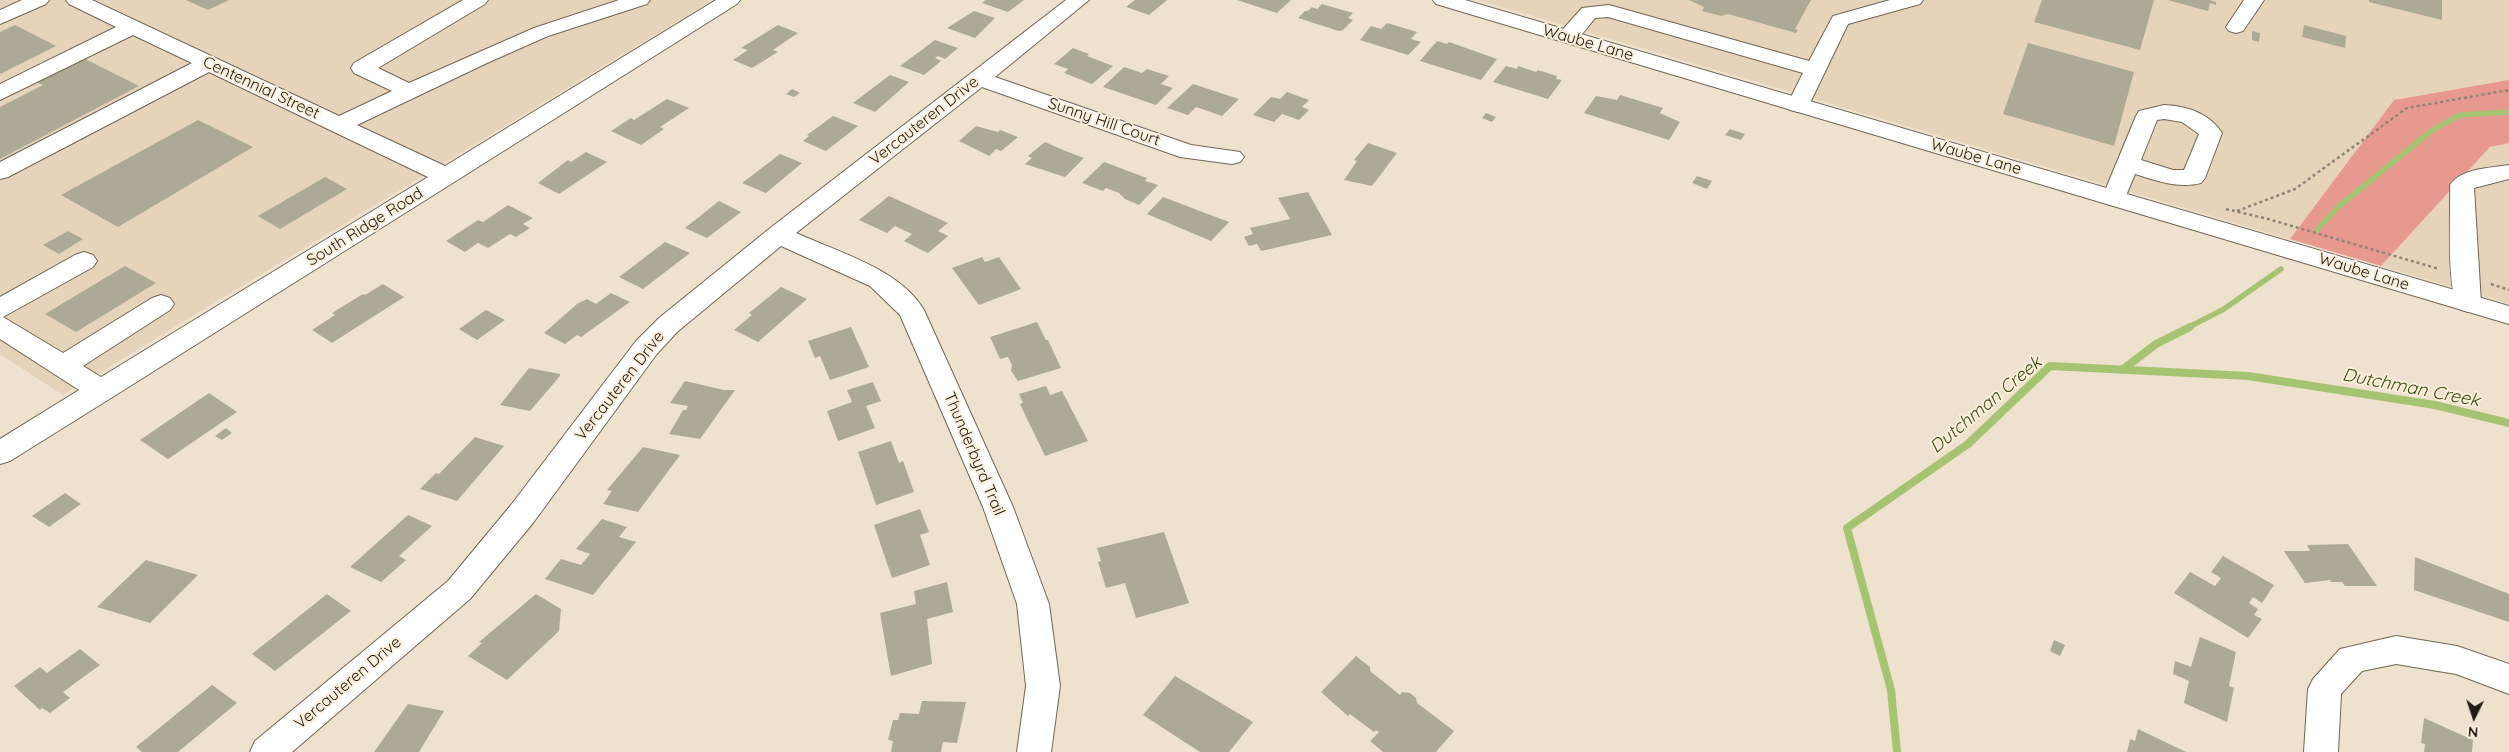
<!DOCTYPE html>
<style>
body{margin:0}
#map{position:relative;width:2509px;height:752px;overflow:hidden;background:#eee1ce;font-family:Quicksand,sans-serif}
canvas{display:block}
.north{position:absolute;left:2449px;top:692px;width:50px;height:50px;-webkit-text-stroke:4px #fbeedb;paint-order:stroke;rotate:184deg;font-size:14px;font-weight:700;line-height:20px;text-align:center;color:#1f1a13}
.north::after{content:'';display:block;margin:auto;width:18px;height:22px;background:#1f1a13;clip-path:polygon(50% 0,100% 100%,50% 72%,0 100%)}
</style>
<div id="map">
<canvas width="2509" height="752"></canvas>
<div class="north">N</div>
</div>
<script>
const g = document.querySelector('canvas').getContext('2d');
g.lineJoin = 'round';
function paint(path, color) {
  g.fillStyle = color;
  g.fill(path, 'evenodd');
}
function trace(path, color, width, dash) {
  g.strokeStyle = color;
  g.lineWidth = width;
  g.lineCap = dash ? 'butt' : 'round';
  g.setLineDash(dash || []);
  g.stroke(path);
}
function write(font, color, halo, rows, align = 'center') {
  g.font = font + ' Quicksand,sans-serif';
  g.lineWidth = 4;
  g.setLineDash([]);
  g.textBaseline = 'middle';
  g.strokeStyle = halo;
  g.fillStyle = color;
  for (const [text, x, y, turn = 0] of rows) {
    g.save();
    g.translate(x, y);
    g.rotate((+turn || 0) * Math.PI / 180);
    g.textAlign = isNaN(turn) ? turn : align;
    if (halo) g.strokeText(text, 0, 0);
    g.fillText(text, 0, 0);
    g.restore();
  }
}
paint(new Path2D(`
 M0 0H712L63 395 0 354Z
 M1478 0H2509V80L2394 100 2290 239Z
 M2509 143V304L2381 266 2490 147Z`), '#e5d3ba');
paint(new Path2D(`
 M2509 80V143L2490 147 2381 266 2290 239 2394 100Z`), '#e7998f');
trace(new Path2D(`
 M2317 230 2338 207 2431 131 2460 115 2509 112
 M2187 328 2224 309 2281 269`), '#a5c472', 5.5);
trace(new Path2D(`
 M2122 370 2156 344 2190 327
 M1897 752 1891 690 1847 528 1968 444 2050 366 2248 376 2435 405 2509 423`), '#a5c472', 8);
paint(new Path2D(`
 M186 0H229L208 10Z
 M986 0H1024L1008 12 982 3Z
 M1135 0H1167L1149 15 1126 7Z
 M1237 0H1291L1277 13Z
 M1689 0H1811L1795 29 1798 30 1796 33 1728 14 1721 16 1702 11 1704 7Z
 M2042 0H2154L2140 50 2034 22Z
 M2168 0H2210L2216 2V5L2210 3 2208 11Z
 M2369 0H2442V20L2369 2Z
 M1322 4 1353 13 1348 18 1353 20 1343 30 1339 31 1298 18 1305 11H1308L1312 7 1317 9Z
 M974 11 995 18 975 38 947 28Z
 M1387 23 1417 32 1411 39 1421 42 1408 55 1360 40 1371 26 1381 29Z
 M15 25 56 46 0 74V32Z
 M778 25 798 33 773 50 778 52 752 68 733 60 748 50 741 48Z
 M2304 25 2346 36 2345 48 2302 37Z
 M2252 31 2260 33 2259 42 2252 40Z
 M935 40 958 48 945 59 938 56 935 58 941 61 924 75 900 66Z
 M1437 41 1447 44 1449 42 1497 59 1481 80 1420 61Z
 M2028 43 2134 72 2114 146 2003 114Z
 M1073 48 1089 54 1087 56 1113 66 1092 84 1064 73 1068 69 1054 64Z
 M81 57 139 86 0 159V107L43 85 33 81Z
 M1506 66 1517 69 1518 66 1536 72 1538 70 1557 76 1556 79 1562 80 1548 99 1493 82Z
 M1124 67 1142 73 1147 69 1169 76 1161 84 1173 88 1156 105 1103 87Z
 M890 75 909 82 875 112 853 103Z
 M1193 84 1239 99 1222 116 1196 107 1188 115 1167 108Z
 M792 89 800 93 794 97 786 94Z
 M1287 92 1309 100 1302 107 1309 110 1299 120 1282 114 1274 122 1253 115 1271 97 1280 99Z
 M1620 95 1663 108 1660 113 1680 122 1669 140 1584 113 1596 96 1617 100Z
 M667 99 689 108 660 127 664 129 641 145 611 131 631 118 634 120Z
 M1486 113 1496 117 1492 122 1482 118Z
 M833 116 858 126 826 151 803 141 809 136 807 135Z
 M198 120 253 147 118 227 61 195Z
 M976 126 998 132 1000 130 1018 137 1001 151 996 149 989 156 959 141Z
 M1730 129 1745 134 1741 140 1725 135Z
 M1045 142 1063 150 1084 158 1065 177 1025 164 1032 158 1028 156Z
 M1368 143 1397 153 1372 186 1344 180 1357 161 1354 160Z
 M586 152 607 162 559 194 538 183 568 160 571 162Z
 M780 154 802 163 766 193 742 183Z
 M1104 162 1147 178 1145 181 1158 185 1139 205 1125 199 1119 193 1106 188 1103 191 1082 183Z
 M1697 176 1712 181 1707 189 1692 183Z
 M325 177 347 189 280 229 258 216Z
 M1308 192 1332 235 1261 251 1257 244 1249 246 1244 237 1253 234 1250 228 1290 219 1278 198Z
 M889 196 948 223 938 231 948 236 928 253 904 241 912 234 895 226 887 233 859 220Z
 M1163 197 1229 222 1211 241 1147 214Z
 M719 201 741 212 707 238 685 228Z
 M508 205 533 218 523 224 530 228 516 237 510 234 488 248 478 243 465 252 446 241 478 220 483 222Z
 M68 231 83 239 59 254 43 245Z
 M665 242 690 253 643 289 619 277Z
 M982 257 985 262 999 257 1021 289 979 305 952 268Z
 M125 266 156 283 76 332 45 314Z
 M383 284 404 297 332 343 312 330 335 315 332 313 363 294 365 295Z
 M781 287 807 299 758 342 734 330 752 315 749 313Z
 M611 293 630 302 581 337 577 335 565 344 544 333 577 304 587 299 596 304Z
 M486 310 505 320 477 340 459 329Z
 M1037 322 1046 340H1048L1061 368 1018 381 1011 371 1012 365 1008 357 1000 359 990 337Z
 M851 327 869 367 830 380 820 356 815 358 808 341Z
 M529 368 560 374V376L530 411 500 405Z
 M685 381 724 390H735L700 439 669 434 683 410H686L688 406 670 403Z
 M873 382 881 401 866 406 875 428 838 441 827 411 852 402 847 390Z
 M1046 386 1050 395 1062 391 1088 441 1045 456 1020 404 1023 403 1019 394Z
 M209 393 237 412 168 459 140 440Z
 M226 428 232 433 222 440 215 436Z
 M475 437 504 446 457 501 420 489 436 473 439 474Z
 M891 441 899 463 903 461 914 492 876 505 858 452Z
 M643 447 680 455 638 512 603 504 612 491 607 490Z
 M65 493 81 504 49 527 32 516Z
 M920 509 929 532 920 535 930 565 892 578 874 525Z
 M408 515 432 526 399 556 406 560 381 582 350 567Z
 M602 519 627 527 619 537 636 542 593 595 545 579 561 559 581 565 590 554 576 549Z
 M1164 532 1189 603 1136 618 1125 583 1106 588 1098 562 1101 561 1097 548Z
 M2348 544 2377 586H2345L2342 582H2331L2330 580 2305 583 2284 551H2310L2307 545Z
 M2223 556 2274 585 2262 603 2253 597 2249 603 2258 609 2254 615 2262 619 2248 638 2174 593 2190 572 2215 586 2221 578 2211 572Z
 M2415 557 2509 594V622L2414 590Z
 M146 560 198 575 150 623 97 607Z
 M947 582 953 612 927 619 932 664 891 676 880 613 916 604 914 591Z
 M327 594 351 611 275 671 252 654Z
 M536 594 561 609 559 631 507 680 468 656 482 643 479 642Z
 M2200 637 2236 652 2229 686 2234 688 2227 722 2184 703 2189 681 2173 674 2175 661 2191 667Z
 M2054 640 2065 645 2060 656 2050 651Z
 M80 649 100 665 63 692 70 698 50 713 42 708 40 710 14 686 40 667 47 673Z
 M1356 656 1370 667V671L1400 695 1402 692 1410 693 1416 698 1417 703 1454 731 1436 752H1383L1370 741 1379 732 1376 730 1374 732 1350 714 1348 716 1321 692Z
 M1175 676 1253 722 1229 752H1200L1143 715Z
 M212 685 237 703 178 752H142L136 747Z
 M922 701 966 702 957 743 943 742 941 752H891L893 741 888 740 893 720H898L900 713 919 714Z
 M408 704 444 711 419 752H374Z
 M2424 718 2473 740 2472 752H2424L2425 744 2421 743Z
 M2138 729 2186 752H2127L2130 739 2135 741Z`), '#acaa95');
const minor = new Path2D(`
 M22 0H49L46 4 0 24V10Z
 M66 0H92L339 116 392 91 354 73 351 68 354 63 463 0H488L485 4 378 68 409 83 534 28 619 0H650L647 4 548 36 487 63 357 125 445 166 716 0H740L737 4 111 398 10 461 0 464V439L79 390 0 339V297L75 255 84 252 93 255 97 261 93 267 3 317 63 353 152 298 161 295 170 298 174 304 170 310 83 366 101 377 428 177 209 72 8 177 0 179V162L192 63 133 35 0 100V84L116 27 69 4Z
 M1066 0H1089L995 77 1191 145 1240 152 1244 157 1240 162 1232 164 1180 157 982 87 796 233C838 252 900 269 924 310L1013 507 1049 604 1060 686 1051 752H1017L1026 686 1017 604 983 507 900 315 870 286 781 246 677 332 656 355 533 523 470 599 292 752H250L255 741 448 581 511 505 636 341 659 318 769 229Z
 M1890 0H1923L1920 4 1848 24 1809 105 1806 110 1798 112 1790 110 1787 105 1803 73 1608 17 1595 18C1585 30 1577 46 1560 41L1556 37 1582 8 1609 5 1809 61 1833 16Z
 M2244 0H2264L2243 31 2236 33 2229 31 2226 27Z
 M2164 105C2187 106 2209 113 2222 133L2205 178 2201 183C2178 189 2158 181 2135 174L2123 203 2114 206 2105 203 2102 198 2136 116 2139 111ZM2164 119 2182 122 2199 134 2184 170H2173L2141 160 2157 120Z
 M2509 165V179L2474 188 2481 303 2477 309 2468 312 2459 309C2446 288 2451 213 2450 185 2461 168 2491 168 2509 165Z
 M2396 636 2457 646 2509 664V694L2456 674 2396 664 2362 671 2341 694 2338 752H2304L2308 689 2313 679 2340 649Z`);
const major = new Path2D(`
 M1433 0H1465L2509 306V324L1436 4Z`);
trace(minor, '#726655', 2);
trace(major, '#726655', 2);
trace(new Path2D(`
 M2226 209 2268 219 2439 269
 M2237 211 2295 189 2407 108 2509 90
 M2491 284 2509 290`), '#8e8477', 2.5, [3, 3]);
paint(minor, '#fff');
paint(major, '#fff');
write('16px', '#1f1a13', '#fbeedb', [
 ["Waube Lane",1588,43,16],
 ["Centennial Street",261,88,25],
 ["Vercauteren Drive",924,121,-38],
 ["Sunny Hill Court",1104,122,19],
 ["Waube Lane",1976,157,16],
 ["South Ridge Road",365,227,-32],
 ["Waube Lane",2364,272,17],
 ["Vercauteren Drive",620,386,-52],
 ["Thunderbyrd Trail",974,454,67],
 ["Vercauteren Drive",348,683,-40]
]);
write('italic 18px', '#3a4d12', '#fbeedb', [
 ["Dutchman Creek",2411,388,11],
 ["Dutchman Creek",1986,405,-40]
]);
</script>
